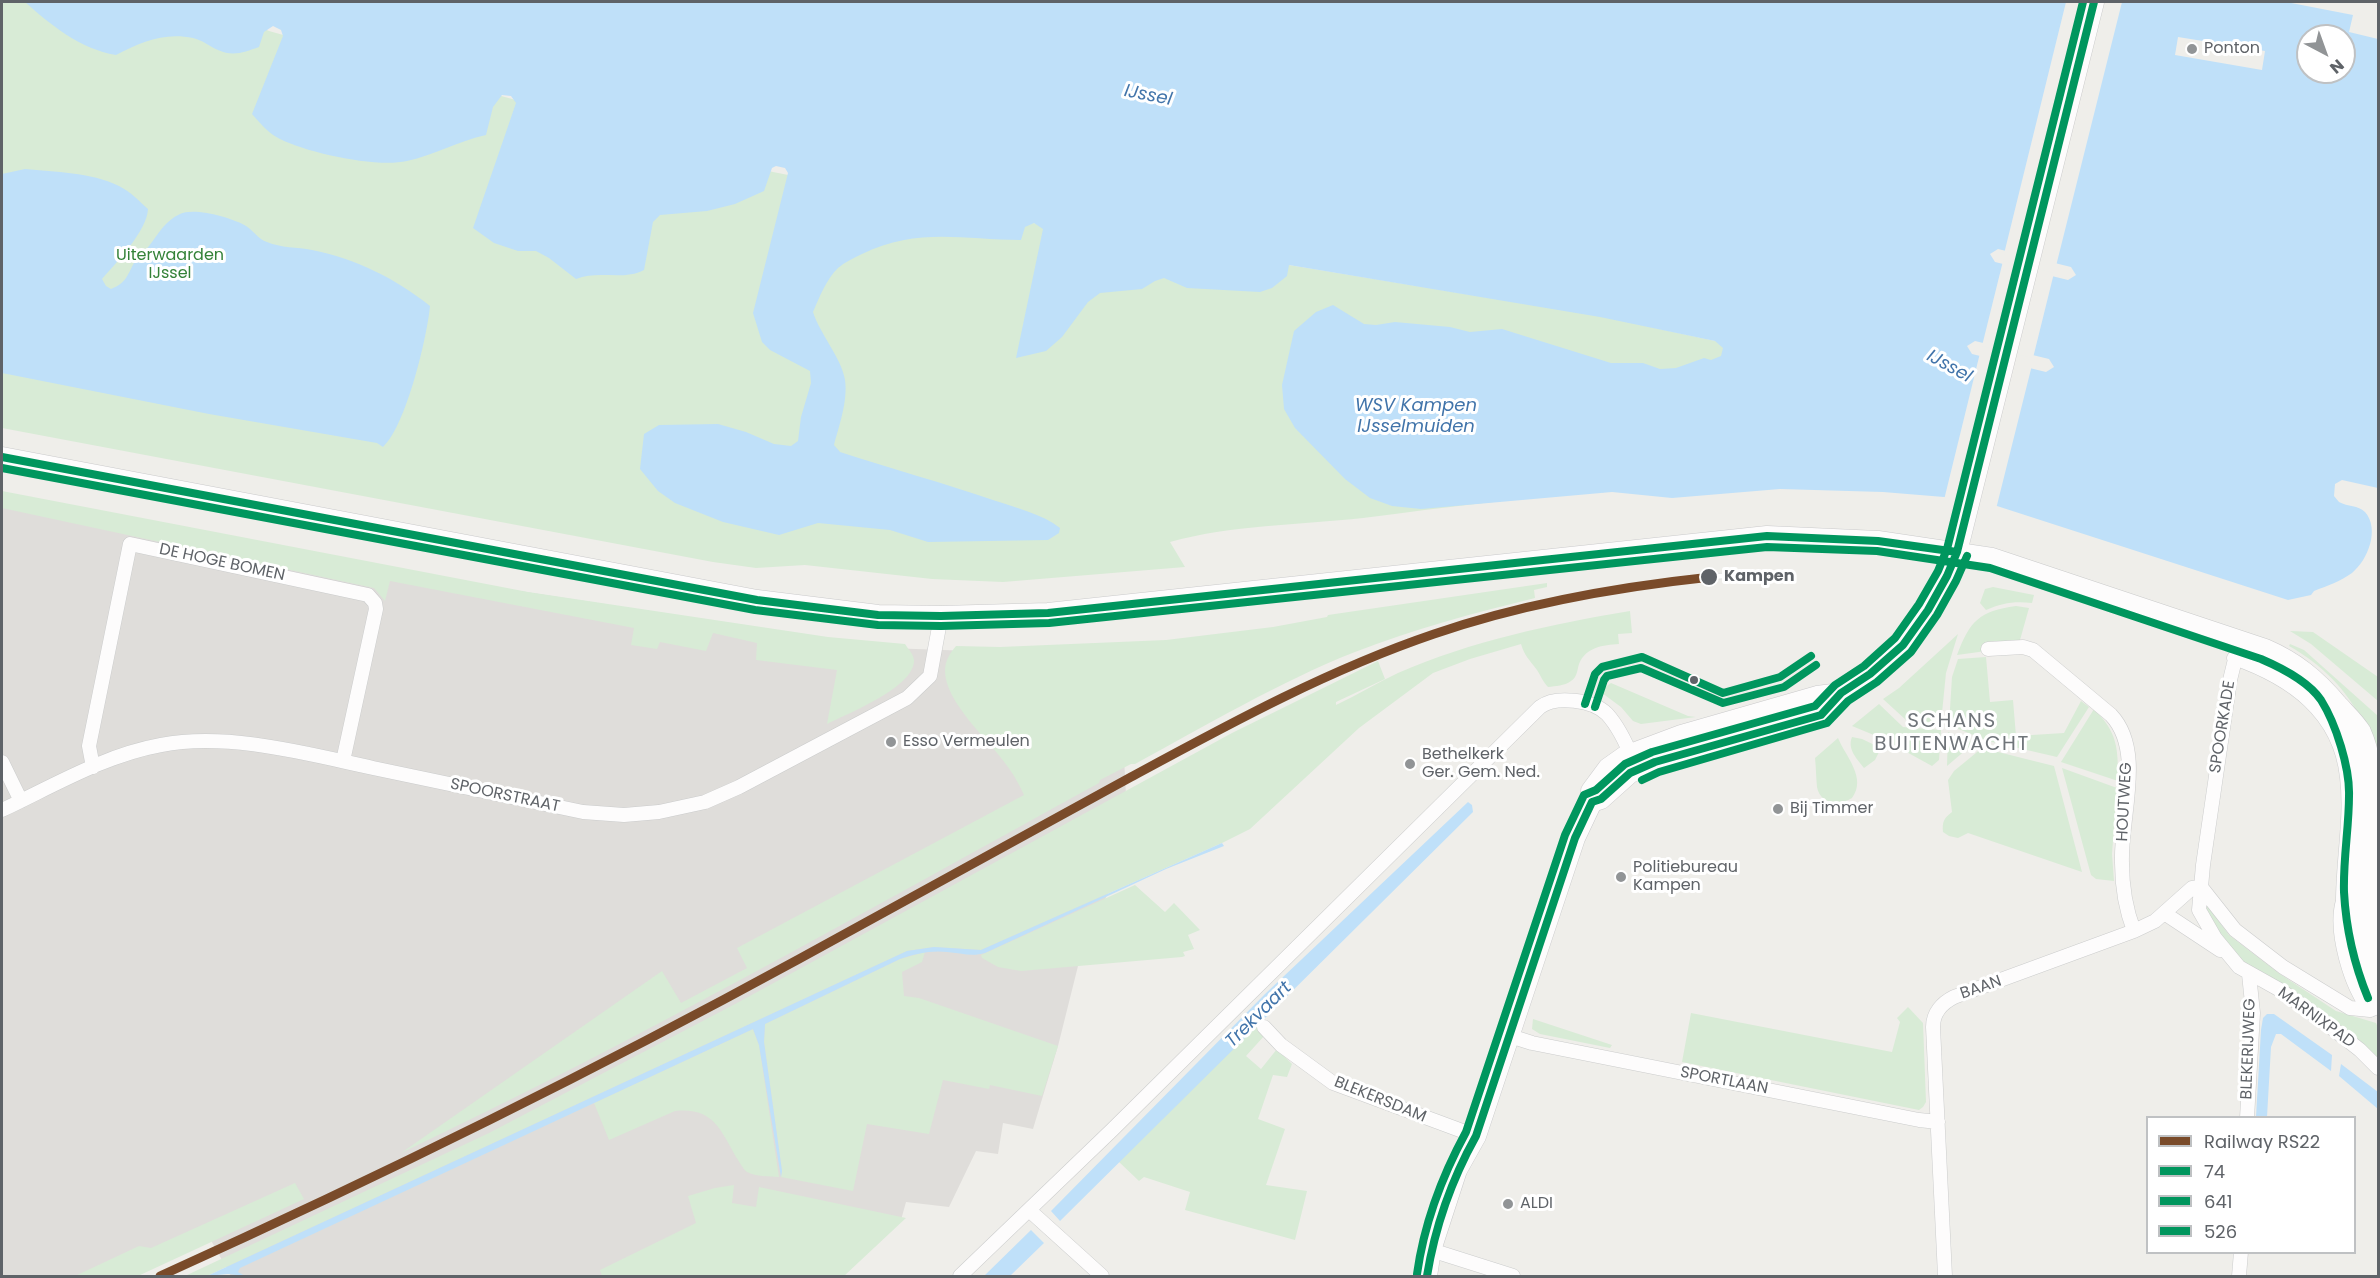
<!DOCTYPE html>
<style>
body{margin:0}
#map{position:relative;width:2380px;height:1278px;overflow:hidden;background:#efeeea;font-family:Poppins,sans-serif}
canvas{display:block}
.frame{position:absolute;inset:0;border:3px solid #5f6368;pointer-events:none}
.legend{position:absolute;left:2146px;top:1116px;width:210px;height:138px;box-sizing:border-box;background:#fff;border:2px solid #bfc1c3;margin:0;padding:8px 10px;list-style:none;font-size:18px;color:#5f6368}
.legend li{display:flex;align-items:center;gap:12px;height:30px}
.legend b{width:30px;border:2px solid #bfc1c3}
.north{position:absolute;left:2296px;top:24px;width:60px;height:60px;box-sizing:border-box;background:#fff;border:2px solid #bfc1c3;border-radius:50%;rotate:139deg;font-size:16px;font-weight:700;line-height:24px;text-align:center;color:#5f6368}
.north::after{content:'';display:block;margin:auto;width:21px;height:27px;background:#919496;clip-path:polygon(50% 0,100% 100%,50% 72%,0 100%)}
</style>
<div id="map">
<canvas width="2380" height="1278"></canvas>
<div class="frame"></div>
<ul class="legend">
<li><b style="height:8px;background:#7a4b2a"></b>Railway RS22</li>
<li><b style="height:8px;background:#00965e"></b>74</li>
<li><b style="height:8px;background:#00965e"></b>641</li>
<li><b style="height:8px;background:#00965e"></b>526</li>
</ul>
<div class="north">N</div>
</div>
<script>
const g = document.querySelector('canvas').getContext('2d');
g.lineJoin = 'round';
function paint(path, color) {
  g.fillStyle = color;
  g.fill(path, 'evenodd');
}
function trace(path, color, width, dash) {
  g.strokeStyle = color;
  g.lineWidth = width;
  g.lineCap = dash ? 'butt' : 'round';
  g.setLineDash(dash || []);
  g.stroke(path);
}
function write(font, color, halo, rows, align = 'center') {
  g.font = font + ' Poppins,sans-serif';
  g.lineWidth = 6;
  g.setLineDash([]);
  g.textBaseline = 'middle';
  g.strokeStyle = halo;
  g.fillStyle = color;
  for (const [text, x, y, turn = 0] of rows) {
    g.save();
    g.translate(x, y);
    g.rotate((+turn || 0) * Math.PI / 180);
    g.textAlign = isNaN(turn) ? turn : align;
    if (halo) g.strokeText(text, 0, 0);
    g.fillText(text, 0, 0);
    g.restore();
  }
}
paint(new Path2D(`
 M2 503 216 544 888 648 999 652 1118 650 1129 849 1083 946 1058 1046 1033 1129 1003 1123 998 1154 976 1151 949 1207 906 1202 901 1220 838 1276H231L208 1235 113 1276H2Z`), '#dfddda');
paint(new Path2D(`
 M2 2H204L269 31 773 172 1027 222 1600 316 1969 396 1891 490C1801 488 1710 485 1619 491 1533 496 1448 507 1363 518 1300 525 1230 525 1170 542L1185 567 1003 582 932 579 805 565 756 568 713 562 2 428Z
 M2 491 528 592 828 637 905 644C908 649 913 653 914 660 915 687 849 713 827 724L837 670 756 660 757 643 713 633 706 651 660 642 657 649 631 645 634 628 390 581 385 601 374 588 2 508Z
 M1547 583V587L1534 590 1535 598C1474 613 1414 629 1355 652 1281 681 1205 726 1135 764H1131L1100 780 1099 783C868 910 639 1040 401 1153L662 971 681 1003 747 968 737 948 1024 795C1020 786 1014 775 1008 767 991 742 945 703 945 671 945 661 950 653 956 646L1000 647 1166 640 1273 627 1327 617 1328 615Z
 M1993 587 2034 595 2032 603C2014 601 2002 603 1986 610L1980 603 1985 589Z
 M2016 606 2029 608 2020 640 1985 642 1986 651 1957 655C1970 621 1979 611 2016 606Z
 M1630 611 1632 633 1618 634 1619 644C1603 645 1586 647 1579 664 1577 671 1577 677 1571 681 1564 686 1556 686 1548 687 1543 682 1541 676 1537 670 1529 659 1525 657 1521 644L1470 659 1433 673 1359 728 1250 829 1222 843 981 950 934 947 907 951 207 1276H185L489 1133 737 1003 1232 733 1378 661 1385 679 1336 702V705C1357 695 1377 683 1398 673 1471 641 1552 624 1630 611Z
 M2290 631 2313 632 2378 677V701L2311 644Z
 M1958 634 1946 673 1941 723 1906 720 1883 699 1899 688Z
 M2290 644 2304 650 2378 716V784C2374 764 2371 742 2363 724 2349 691 2320 663 2289 646Z
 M1986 657 1990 702 2013 700 2016 736 2064 733 2081 701 2089 707 2057 757 1988 741 1949 725 1952 677 1958 659Z
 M1611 683 1688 716 1696 717 1641 724 1633 721 1621 707 1602 693 1603 689Z
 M1879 704 1903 727 1941 730 1939 760 1932 766 1881 738 1852 726Z
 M2094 709C2118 733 2118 748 2118 781L2061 762Z
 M1948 732 1974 743 1947 766Z
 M1852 737 1862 739 1881 748 1875 760 1864 768C1857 759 1847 749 1852 737Z
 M1838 738C1846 757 1867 778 1852 798 1839 806 1820 804 1817 787 1816 777 1816 767 1815 758Z
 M1982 748 2054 766 2082 872 1968 833 1958 838 1949 836 1943 832C1942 822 1944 818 1952 812L1948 780 1954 771Z
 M2062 768 2117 788 2112 854 2114 881 2096 879 2091 875Z
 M1135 885 1165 912 1174 903 1200 930 1188 935 1194 949 1183 952 1185 956 1182 957 1021 971 998 967 982 958 981 955Z
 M2206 904 2229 935 2280 974 2336 1011 2376 1023 2378 1028V1061L2239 958 2215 928 2205 910Z
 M925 952 922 962 902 972 904 996 919 998 1058 1046 1042 1096 990 1085 989 1089 943 1080 929 1134 867 1124 853 1191 781 1177 782 1171 764 1042 765 1024 900 959Z
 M1908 1007 1923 1023 1926 1102 1923 1107 1919 1110 1682 1062 1691 1013 1892 1052 1900 1022 1897 1018Z
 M1533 1019 1612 1045 1610 1048 1540 1034 1532 1029Z
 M1256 1025 1265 1035 1246 1056 1261 1069 1277 1049 1292 1064 1287 1077 1273 1075 1258 1119 1285 1129 1266 1185 1307 1191 1295 1240 1185 1210 1190 1192 1144 1177 1139 1181 1118 1161Z
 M753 1029 759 1045 779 1177C770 1176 756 1177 747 1172 742 1168 740 1162 736 1157 720 1128 712 1107 675 1111L609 1140 594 1103Z
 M295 1183 304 1199 138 1276H75L139 1246 151 1248Z
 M734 1185 732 1203 756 1207 759 1187 906 1218 844 1276H602L600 1270 696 1223 688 1196 715 1188Z`), '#d8ebd6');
paint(new Path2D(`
 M25 2H2286L2353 15 2349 32 2378 39V488L2342 480 2335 484 2334 496 2339 502C2348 507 2358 505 2365 512 2380 529 2368 560 2352 573 2341 581 2327 586 2314 591L2311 595 2288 600 1997 506 1944 497 1883 492 1780 489 1672 498 1612 492 1421 509 1392 506 1370 498 1345 479 1295 428 1284 409 1282 385 1294 331 1316 312 1333 305 1364 324 1376 325 1395 322 1450 327 1470 332 1502 329 1611 363H1643L1660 369 1676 368 1704 358 1711 360 1721 356 1723 348 1715 341 1600 317 1289 265 1287 276 1272 288 1260 292 1187 288 1164 278 1155 281 1142 289 1100 293 1088 302 1062 337 1046 351 1016 358 1043 229 1034 223 1025 227 1021 240C962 240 918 227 862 254 854 258 845 262 838 268 827 278 819 298 813 312 820 334 842 359 845 380 848 401 839 426 834 445L840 452C892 469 944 483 996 501 1017 508 1042 514 1060 528L1059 533 1048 540 928 542 890 530 818 523 779 535 723 522 675 503 658 491 640 469 644 434 659 425 718 424 746 432 774 444 791 446 798 441 801 417 811 383 810 371 770 350 762 342 753 313 788 173 785 168 776 166 772 168 764 191 735 204 707 211 660 215 653 222 644 270C624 281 598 270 576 279L549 258 536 251H518L494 243 473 228 516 103 511 96 502 95 493 107 486 135C459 141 434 155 407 161 376 168 308 153 280 139 269 134 260 123 252 114L283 36 281 30 273 26 264 32 259 47C245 52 233 57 218 50 209 46 202 40 193 38 164 32 141 42 116 55 80 49 51 25 25 2ZM2308 36H2344V72H2308ZM1998 249 2071 267 2076 275 2068 280 1995 262 1990 254ZM1975 341 2049 359 2054 367 2046 372 1972 354 1967 346Z
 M25 169C55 172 90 172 119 186 131 192 139 201 148 209 147 231 116 263 102 279L106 286 111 289C126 283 127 276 134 263 138 257 144 252 149 246 159 233 165 221 180 214 194 207 233 218 246 226 254 231 258 239 267 242 281 248 297 247 312 250 356 259 395 278 430 306 427 338 406 426 383 447L377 443 209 414 2 373V174Z
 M1468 802 1472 805 1473 812 1060 1221 1051 1211 1265 994Z
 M1222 843 1224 846 1166 869 985 953C972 957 960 953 947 952 931 950 915 954 900 959L765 1024 764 1042 782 1171 781 1177 759 1045 753 1029 240 1268 238 1272 245 1276 228 1274 207 1276 907 951 934 947 981 950Z
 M2267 1014H2274L2332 1055 2331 1071 2281 1034H2276L2271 1047 2267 1117H2256L2261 1030 2263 1018Z
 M2341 1064 2378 1092V1109L2339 1076Z
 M1031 1230 1044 1243 1010 1276H984Z`), '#bfe0f9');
paint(new Path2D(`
 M2066 2H2122L2056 266 2004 254Z
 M2178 37 2265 51 2262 70 2175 55Z
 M2003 261 2054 273 2033 358 1982 346Z
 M1980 353 2032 365 1996 509 1944 500Z`), '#efeeea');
const street = new Path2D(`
 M2240 639 2230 680 2203 865 2199 910 2215 938 2239 967 2280 990 2310 1011 2360 1050 2378 1068
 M1988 649 2023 647 2033 650 2111 715C2145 751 2120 817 2122 863 2122 885 2126 910 2134 931
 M2234 658C2291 678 2340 712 2347 777 2352 817 2343 860 2343 901 2334 931 2351 987 2370 1010
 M2 762 21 801
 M93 767 89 746 130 544 368 595 375 603 376 609 343 761
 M2 810C53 786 105 755 161 745 228 732 308 754 373 768 443 783 513 797 583 812L624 815 659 812 705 802 739 787 907 698 930 676 941 616
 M2201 887 2235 930 2283 967 2350 1008 2370 1010 2375 1008
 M2164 913 2220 950
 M1264 1027 1281 1045 1333 1083 1476 1136
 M1510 1036 1532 1043 1919 1120 1938 1122
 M2247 1118 2253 1013 2249 974
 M1029 1210 1102 1276
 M1431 1250 1513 1276
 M960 1276 1112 1130 1540 707C1556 695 1593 700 1607 714 1618 726 1627 745 1633 760
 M1945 1276 1933 1027C1933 1013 1942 1003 1954 997L2134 931 2155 921 2192 888 2201 887
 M2239 1276 2241 1252`);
const secondary = new Path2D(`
 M2 457 757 600 878 615 941 616 1048 613 1767 536 1878 541 1992 558 2265 649C2295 662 2316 679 2337 704 2345 713 2355 722 2361 732 2380 774 2370 827 2369 872 2368 900 2370 927 2378 954
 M2338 713C2346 733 2355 753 2359 774 2363 801 2357 829 2356 856 2352 904 2358 950 2378 994
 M1592 802 1601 799 1630 773 1655 762 1821 715 1841 693 1870 674 1903 645 1928 610 1947 576 1957 552 2094 2
 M1427 1276 1431 1250 1457 1170 1476 1136 1575 838 1592 802 1591 791 1608 768 1625 756 1681 735 1817 696 1841 693`);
trace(street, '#cbcccc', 15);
trace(secondary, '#cacacb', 21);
trace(street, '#fdfcfc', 14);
trace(secondary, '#fdfcfc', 20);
const rail = new Path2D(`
 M1711 577 1747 574`);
trace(rail, '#e4e4e4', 7);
trace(rail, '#fff', 4.5, [14]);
trace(new Path2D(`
 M2 457 757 600 878 615 941 616 1048 613 1767 536 1878 541 1957 552
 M1585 704 1595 674 1602 667 1642 657 1723 693 1780 677 1811 656
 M1427 1276C1435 1227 1452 1179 1476 1136L1575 838 1592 802 1601 799 1630 773 1655 762 1821 715 1841 693 1870 674 1903 645 1928 610 1947 576 1957 552 2094 2`), '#00965e', 8);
trace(new Path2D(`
 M2 468 755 610 878 625 941 626 1049 623 1767 547 1877 551 1990 568 2261 659C2282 668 2308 681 2321 700 2336 724 2350 768 2349 796 2349 828 2343 859 2344 892 2346 929 2354 964 2368 998
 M1595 707 1604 680 1607 676 1641 668 1723 703 1784 687 1816 665
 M1642 780 1659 772 1827 723 1848 701 1877 682 1911 652 1937 615 1956 581 1967 556`), '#00965e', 8);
trace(new Path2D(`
 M1417 1274C1424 1224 1442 1176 1466 1132L1565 835 1584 795 1596 790 1625 764 1652 752 1815 706 1835 685 1864 666 1895 638 1919 604 1938 571 1947 549 2083 2`), '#00965e', 8);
trace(new Path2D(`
 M160 1276C377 1178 590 1073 799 959 910 899 1020 837 1131 777 1229 724 1328 670 1434 634 1524 603 1617 587 1711 577`), '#7a4b2a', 9);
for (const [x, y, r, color] of [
 [2192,49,6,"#919496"],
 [1709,577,9,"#5f6368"],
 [1694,680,5,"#5f6368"],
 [891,742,6,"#919496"],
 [1410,764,6,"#919496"],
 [1778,809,6,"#919496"],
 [1621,877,6,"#919496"],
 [1508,1204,6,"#919496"]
]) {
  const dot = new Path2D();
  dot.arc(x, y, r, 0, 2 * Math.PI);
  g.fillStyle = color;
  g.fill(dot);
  trace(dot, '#fff', 2);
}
write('16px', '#5f6368', '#fff', [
 ["Ponton",2204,49],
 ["Esso Vermeulen",903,742],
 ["Bethelkerk",1422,755],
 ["Ger. Gem. Ned.",1422,773],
 ["Bij Timmer",1790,809],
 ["Politiebureau",1633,868],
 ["Kampen",1633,886],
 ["ALDI",1520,1204]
], 'left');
write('16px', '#348238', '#fff', [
 ["Uiterwaarden",170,256],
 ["IJssel",170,274]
]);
write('16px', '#5f6368', '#fff', [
 ["DE HOGE BOMEN",222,563,12],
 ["SPOORKADE",2223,727,-81],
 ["SPOORSTRAAT",505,796,12],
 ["HOUTWEG",2125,802,-87],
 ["BAAN",1981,988,-19],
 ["MARNIXPAD",2316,1018,36],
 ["BLEKERIJWEG",2249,1049,-88],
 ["SPORTLAAN",1724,1081,11],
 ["BLEKERSDAM",1380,1100,22]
]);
write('bold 16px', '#5f6368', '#fff', [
 ["Kampen",1724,577]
], 'left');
write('italic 18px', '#4174aa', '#fff', [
 ["IJssel",1148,96,11],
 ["IJssel",1949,367,29],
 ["WSV Kampen",1416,406],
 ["IJsselmuiden",1416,427],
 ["Trekvaart",1259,1015,-45]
]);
g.letterSpacing = '1.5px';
write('20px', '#70757a', '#fff', [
 ["SCHANS",1952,722],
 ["BUITENWACHT",1952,745]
]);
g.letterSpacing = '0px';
</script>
